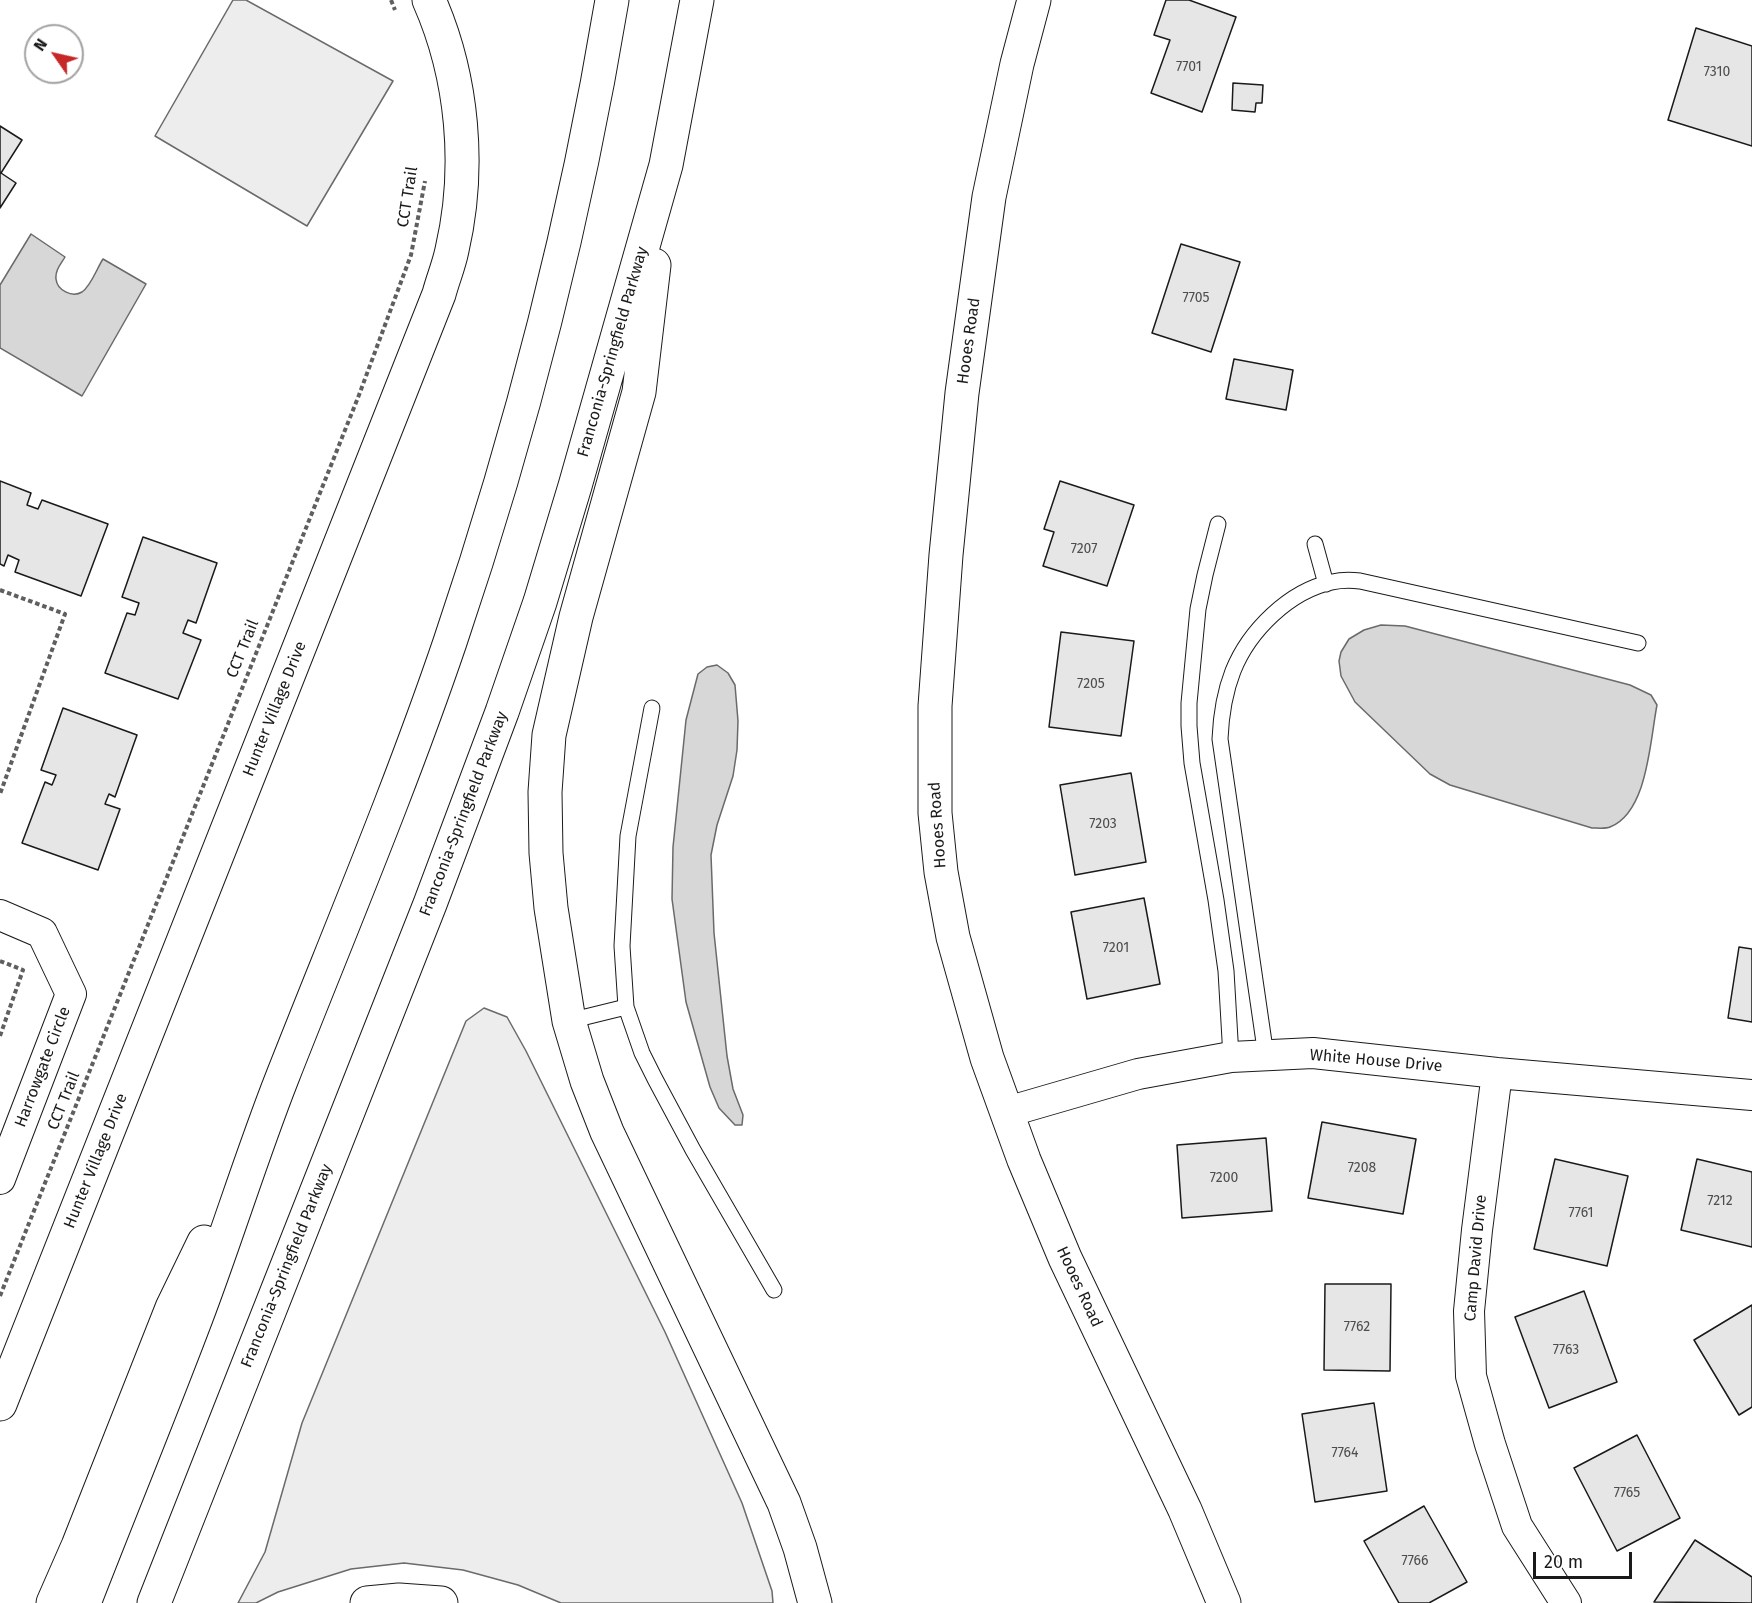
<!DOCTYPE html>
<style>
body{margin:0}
#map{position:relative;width:1752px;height:1603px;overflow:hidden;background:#fff;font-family:"Fira Sans",sans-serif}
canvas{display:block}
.north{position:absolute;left:24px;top:24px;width:60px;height:60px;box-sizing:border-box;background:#fff;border:2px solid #a3a3a3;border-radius:50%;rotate:304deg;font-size:16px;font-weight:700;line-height:24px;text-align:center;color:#1a1a1a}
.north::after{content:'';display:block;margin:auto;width:21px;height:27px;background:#c62828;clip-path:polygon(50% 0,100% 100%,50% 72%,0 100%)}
.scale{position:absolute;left:1533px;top:1552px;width:99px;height:27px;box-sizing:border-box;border:3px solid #1a1a1a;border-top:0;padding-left:8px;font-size:18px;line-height:21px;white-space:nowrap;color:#1a1a1a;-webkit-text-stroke:4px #fff;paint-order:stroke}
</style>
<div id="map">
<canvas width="1752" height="1603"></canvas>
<div class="north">N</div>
<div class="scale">20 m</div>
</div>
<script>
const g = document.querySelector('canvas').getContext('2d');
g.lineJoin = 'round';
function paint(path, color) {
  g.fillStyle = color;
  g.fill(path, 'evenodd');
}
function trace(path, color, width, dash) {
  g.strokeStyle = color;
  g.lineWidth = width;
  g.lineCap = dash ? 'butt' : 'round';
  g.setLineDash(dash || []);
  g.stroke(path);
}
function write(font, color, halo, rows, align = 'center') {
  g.font = font + ' "Fira Sans",sans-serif';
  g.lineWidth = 4.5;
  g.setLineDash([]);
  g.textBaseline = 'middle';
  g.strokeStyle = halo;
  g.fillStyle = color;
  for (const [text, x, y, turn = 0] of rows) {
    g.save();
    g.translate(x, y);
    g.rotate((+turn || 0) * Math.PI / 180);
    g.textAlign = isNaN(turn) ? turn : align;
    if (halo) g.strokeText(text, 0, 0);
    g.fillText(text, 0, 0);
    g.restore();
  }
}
const built = new Path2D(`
 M233 0H246L393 81 307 226 155 136Z
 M484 1008 507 1017 526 1051 665 1332 742 1503 772 1591 773 1603H561L518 1585 463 1570 404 1563 351 1569 278 1592 256 1603H238L265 1552 302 1423 466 1021Z`);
paint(built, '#ededed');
trace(built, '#6a6a6a', 1.5);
const water = new Path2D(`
 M31 234 65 257C61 264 55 270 56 279 57 290 72 298 82 292 91 286 97 268 103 259L146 284 82 396 0 348V285Z
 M1381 625 1405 626 1630 685 1651 695 1657 705C1650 740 1648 812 1610 827 1606 829 1597 828 1592 828L1450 785 1430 774 1355 702 1341 676 1339 661 1341 652 1349 639 1364 630Z
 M717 665 728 673 735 685 738 721 737 750 733 776 717 825 711 855 714 933 727 1056 733 1089 743 1115 742 1125H735L719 1108 710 1087 686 1002 672 899 673 847 686 720 698 674 707 667Z`);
paint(water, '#d7d7d7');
trace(water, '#6a6a6a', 1.5);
const building = new Path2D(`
 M1166 0H1189L1236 17 1202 112 1151 93 1170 40 1154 35Z
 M1696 28 1752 46V146L1668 120Z
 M1233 83 1263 85 1262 103H1256L1255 112 1232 110Z
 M0 126 22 140 1 173 16 183 0 208Z
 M1181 244 1240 262 1211 352 1152 333Z
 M1234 359 1293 370 1286 410 1226 399Z
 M0 481 31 493 27 505 38 509 42 500 108 524 81 596 15 572 19 560 8 555 4 566 0 564Z
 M1060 481 1134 505 1107 586 1043 566 1054 532 1044 529Z
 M143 537 217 563 196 623 188 620 183 633 201 640 178 699 105 673 127 613 135 615 139 603 122 597Z
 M1061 632 1134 641 1121 736 1049 727Z
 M63 708 137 735 115 797 109 794 105 804 120 809 98 870 22 843 45 782 52 785 56 775 41 770Z
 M1131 773 1146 862 1075 875 1060 785Z
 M1144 898 1160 984 1087 999 1071 912Z
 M1739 947 1752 949V1022L1728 1018Z
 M1322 1122 1416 1139 1403 1214 1308 1198Z
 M1266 1138 1272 1211 1182 1218 1177 1145Z
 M1555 1159 1628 1176 1607 1266 1534 1249Z
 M1697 1159 1752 1172V1247L1681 1230Z
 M1325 1284H1391L1390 1371 1324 1370Z
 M1584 1291 1617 1382 1549 1408 1515 1317Z
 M1752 1305V1407L1739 1415 1694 1340Z
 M1374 1403 1387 1491 1315 1502 1302 1414Z
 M1637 1435 1680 1518 1617 1551 1574 1468Z
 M1424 1506 1467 1582 1429 1603H1399L1364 1541Z
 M1695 1540 1752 1577V1603L1654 1602Z`);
paint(building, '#e6e6e6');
trace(building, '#1a1a1a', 1.5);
const lane = new Path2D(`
 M1218 524 1205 575 1198 609 1189 703V726L1192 763 1216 900 1226 971 1231 1057
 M1315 544 1326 584
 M652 708 628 836 622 946 626 1007 642 1053 655 1079 693 1150 774 1290
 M569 1021 626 1007
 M1266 1056 1220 739C1221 715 1224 694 1233 671 1249 631 1289 591 1332 582 1341 580 1351 580 1360 581L1638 643`);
const street = new Path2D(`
 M0 915 42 933 71 994 0 1179
 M1497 1073 1477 1230 1469 1311 1471 1376 1490 1444 1517 1526 1566 1603
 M1007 1112 1138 1074 1231 1057 1313 1053 1497 1073 1752 1095`);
const secondary = new Path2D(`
 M1034 0 1017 64 989 197 962 393 946 555 935 706V813L941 872 953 937 987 1058 1024 1160 1065 1258 1185 1510 1224 1603
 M0 1404 439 294C443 279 449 265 452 250 471 168 463 77 429 0`);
const primary = new Path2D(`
 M654 265 639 392 576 617 549 735 545 792 546 853 551 908 569 1021 587 1081 607 1132 784 1503 800 1548 815 1603
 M53 1603 78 1546 172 1308 204 1242
 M84 1603C121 1508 160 1413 196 1318 226 1239 251 1157 282 1078 339 933 400 789 450 642 521 433 576 217 612 0
 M154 1603 430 904 502 712 540 602 575 486 666 165 697 0
 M367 1603 399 1600 441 1603`);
trace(lane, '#1a1a1a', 17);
trace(street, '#1a1a1a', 32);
trace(secondary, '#1a1a1a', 35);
trace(primary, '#1a1a1a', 35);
trace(new Path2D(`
 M391 0 395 10
 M0 590 65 614 0 794
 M0 961 23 970 0 1036
 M0 1296 359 395 411 255 425 181`), '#5f5f5f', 4, [4.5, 3]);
trace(lane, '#fff', 15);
trace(street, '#fff', 30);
trace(secondary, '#fff', 33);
trace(primary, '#fff', 33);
write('14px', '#4d4d4d', null, [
 ["7701",1189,67],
 ["7310",1717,72],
 ["7705",1196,298],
 ["7207",1084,549],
 ["7205",1091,684],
 ["7203",1103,824],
 ["7201",1116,948],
 ["7208",1362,1168],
 ["7200",1224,1178],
 ["7212",1720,1201],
 ["7761",1581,1213],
 ["7762",1357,1327],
 ["7763",1566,1350],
 ["7764",1345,1453],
 ["7765",1627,1493],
 ["7766",1415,1561]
]);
write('16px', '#1a1a1a', '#fff', [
 ["CCT Trail",408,197,-81],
 ["Hooes Road",969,341,-82],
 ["Franconia-Springfield Parkway",613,352,-74],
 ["CCT Trail",243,649,-68],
 ["Hunter Village Drive",275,709,-68],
 ["Franconia-Springfield Parkway",464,814,-69],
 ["Hooes Road",938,825,-94],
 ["White House Drive",1376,1061,5],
 ["Harrowgate Circle",43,1067,-69],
 ["CCT Trail",64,1101,-68],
 ["Hunter Village Drive",96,1161,-68],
 ["Camp David Drive",1476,1258,-85],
 ["Franconia-Springfield Parkway",287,1266,-68],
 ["Hooes Road",1079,1287,65]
]);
</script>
